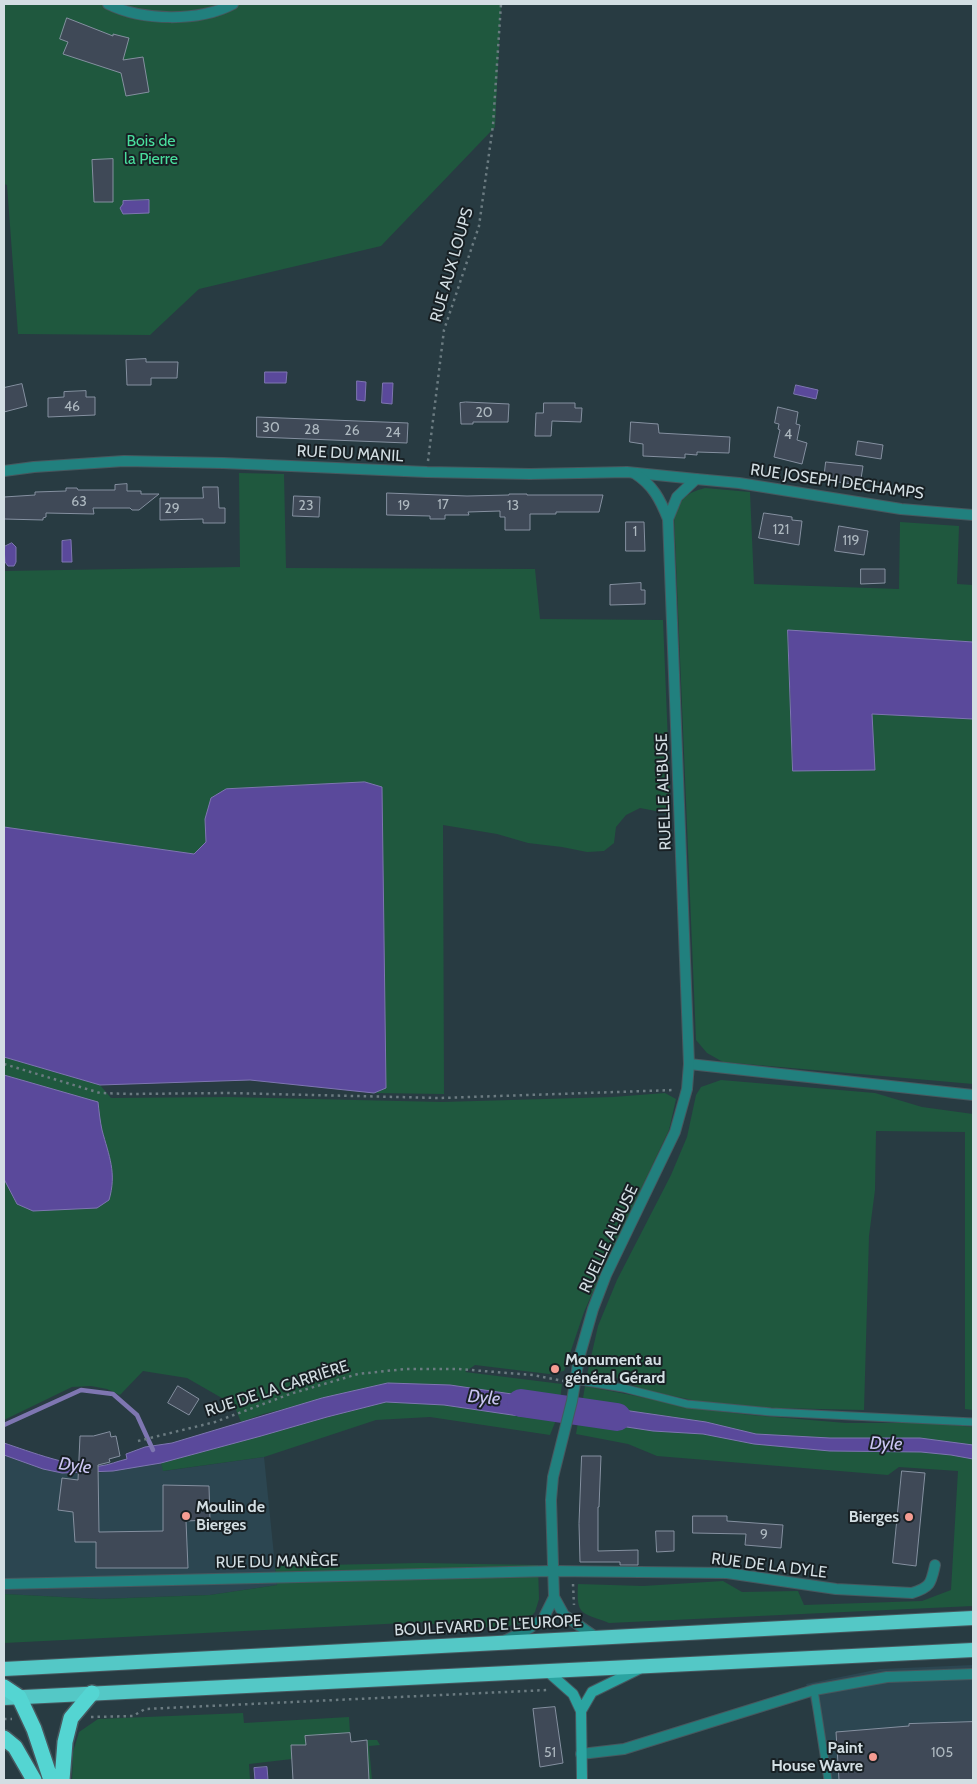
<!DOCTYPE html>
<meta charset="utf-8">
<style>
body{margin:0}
#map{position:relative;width:977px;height:1784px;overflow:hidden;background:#283b42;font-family:Cabin,sans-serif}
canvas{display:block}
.frame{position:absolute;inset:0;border:5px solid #d3dee3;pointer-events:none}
</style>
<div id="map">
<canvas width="977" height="1784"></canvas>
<div class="frame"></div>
</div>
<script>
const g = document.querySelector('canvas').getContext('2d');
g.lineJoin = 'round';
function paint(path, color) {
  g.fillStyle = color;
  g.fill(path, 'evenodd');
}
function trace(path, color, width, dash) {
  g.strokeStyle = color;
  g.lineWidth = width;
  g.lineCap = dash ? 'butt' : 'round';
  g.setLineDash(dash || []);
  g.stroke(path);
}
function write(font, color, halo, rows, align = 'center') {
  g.font = font + ' Cabin,sans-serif';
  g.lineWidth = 4;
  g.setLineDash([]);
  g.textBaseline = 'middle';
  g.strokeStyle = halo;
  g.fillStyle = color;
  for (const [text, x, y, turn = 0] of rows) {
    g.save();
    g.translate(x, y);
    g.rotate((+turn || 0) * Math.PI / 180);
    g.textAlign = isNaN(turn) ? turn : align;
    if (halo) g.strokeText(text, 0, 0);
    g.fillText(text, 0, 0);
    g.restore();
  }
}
paint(new Path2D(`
 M4 1455 43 1469 62 1473 79 1471 98 1473 161 1463 164 1471 264 1457 277 1585 210 1595 100 1599 4 1594Z
 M973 1665V1780H825L822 1746 806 1684 880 1669Z`), '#2c4651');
paint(new Path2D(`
 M4 4H501L495 127 381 246 199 289 150 335 18 334 7 185 4 184Z
 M239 473 284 474 286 568 535 569 540 619 663 620 671 816 661 812 640 808 626 815 616 827 614 843 604 851 587 852 562 847 528 843 497 834 443 825 444 1094 374 1093 386 1088 382 787 205 819 206 842 194 854 4 827V571L240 567Z
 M705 488 750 492 754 584 899 589 900 522 959 526 957 584 973 585V642L788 631 793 771 872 714 973 719V1084L723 1062 707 1053 696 1040 674 514C682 497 687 493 705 488Z
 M4 1057 100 1085 111 1098 228 1097 442 1102 613 1097 665 1093 676 1099 669 1130 600 1276 584 1312 564 1371 549 1374 475 1365 465 1372 562 1384 560 1401 450 1385 388 1383 263 1414 241 1422 234 1405 187 1378 143 1371 120 1395 107 1389 91 1386 72 1387 4 1420V1179L17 1204 101 1128 97 1102 4 1075Z
 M721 1080 875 1093 922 1107 973 1114V1410L965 1409V1132L876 1131 875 1190 869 1236 864 1410 775 1408 697 1401 644 1390 617 1378 587 1375 598 1326 617 1280 671 1175 687 1137 696 1095 701 1087Z
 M585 1386 708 1410 751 1415 846 1423H933L973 1427V1445L920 1438H830L756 1434 706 1422 582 1404Z
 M386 1402 444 1405 512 1415 556 1420 550 1435 430 1417 376 1420 264 1457 163 1471 161 1463C236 1443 311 1421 386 1402Z
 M578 1422 607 1424 653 1431 703 1434 754 1444 830 1451 921 1452 951 1455 973 1459V1606L609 1623C582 1612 576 1617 578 1584L643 1586 723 1581 742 1592 798 1591 804 1605 922 1601 951 1590 958 1471 899 1467 888 1475 657 1456 628 1444 576 1434Z
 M420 1563 538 1565 539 1599 535 1612 526 1622 508 1626 454 1629 425 1622 4 1643V1594L100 1599 210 1595 277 1585 275 1566Z
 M243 1713 244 1723 349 1717 350 1733 306 1736V1745H291L292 1759 249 1764 250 1780H72L73 1752 79 1732 98 1719Z
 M367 1740H377L380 1745 369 1746 372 1780H369Z`), '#1f583e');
const water = new Path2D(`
 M149 200V213L123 214 120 208 123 204V201Z
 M265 372H287L286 383H265Z
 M357 381 366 382 365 401 357 400Z
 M383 383H393L392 404 382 403Z
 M796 385 818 390 816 399 794 394Z
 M71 540 72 562H62V541Z
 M12 543 16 547V562L14 566H8L5 562 4 547Z
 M788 630 973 642V719L872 714 875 770 793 771Z
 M365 782 382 787 386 1088 374 1093 250 1080 100 1085 4 1057V827L194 854 206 842 205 819 211 798 226 789Z
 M4 1075 98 1102C99 1111 100 1121 102 1130 109 1156 117 1173 109 1200L97 1208 33 1211 17 1204 4 1179Z
 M388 1383 450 1385 560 1401 556 1420 512 1415 444 1405 386 1402 327 1417 261 1436 161 1463 113 1471 62 1473 43 1469 4 1455V1443C28 1451 76 1469 100 1466 109 1465 118 1461 127 1459L126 1454 145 1447 172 1443 322 1398Z
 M582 1404 706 1422 756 1434 830 1438H920L973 1445V1459L951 1455 921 1452 830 1451 754 1444 703 1434 653 1431 607 1424 578 1422Z
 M267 1767 268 1780H255L254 1768Z`);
paint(water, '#5a499b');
trace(water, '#7e76b1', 1);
trace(new Path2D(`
 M4 1425 81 1390 113 1394 137 1415 153 1450`), '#7e76b1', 4.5);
trace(new Path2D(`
 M521 1403 617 1417`), '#5a499b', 28);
const building = new Path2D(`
 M67 18 113 36V34L129 38 123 60 143 57 149 92 126 96 121 73 63 54 68 42 60 39Z
 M113 159V202H94L92 160Z
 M146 359V362H178L177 378H151V385H127L126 360Z
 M22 384 27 406 4 412V388Z
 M86 391V397H95V415L48 417V398L64 397V392Z
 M466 402 509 404 508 422H473V424H461L460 403Z
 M544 403H575V408H582L581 422 552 421 551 436H535L536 413H543Z
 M778 407 798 412 796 424 800 425 797 440 807 443 802 464 774 457 780 430 778 429 779 424 775 423Z
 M257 417 408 423 407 443 257 437Z
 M631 422 658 424 659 433 730 437 729 453 697 452V455L685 454V458L643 456V444L630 442Z
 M858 441 883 445 881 459 856 455Z
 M826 462 863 466 860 485 824 480Z
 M127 484V491H141V494H159L139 510H132L130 508H93L94 514 46 513V517L43 518V520L4 519V497L35 495V492L66 491V488H77L78 490H115V485Z
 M203 487H218L219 508H225V523H203V519L160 520V498H203Z
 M387 493 467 496 509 495V494H527V495H603L599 512H556V514H530V530H505V517H500V511L468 512 469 515H445V519H430V516L387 515Z
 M294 496 320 497 319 517 293 516Z
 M764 513 792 517V520L802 521 799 545 759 538Z
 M626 522H644L645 551H626Z
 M839 526 868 531 864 555 835 551Z
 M861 569H885V583L861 584Z
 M641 583V590H645V604L610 605V585Z
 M178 1386 199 1399 189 1415 168 1403Z
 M110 1432 111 1437 116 1436 120 1456 109 1459 110 1462 98 1465 99 1532 163 1531V1485L209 1486 210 1520 186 1521 188 1568H96V1542H75L73 1512 58 1510 62 1478 78 1480 80 1436H93Z
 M582 1456H601L599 1507H598V1551L638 1550V1565H620V1562H580L579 1524Z
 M902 1471 925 1473 916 1566 893 1563Z
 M693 1516H727V1521L783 1525 781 1548 745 1545 746 1534 693 1533Z
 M656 1531H674V1551L657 1552Z
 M555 1707 563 1763 540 1767 533 1709Z
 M973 1722V1780H839L836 1732 909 1726V1724Z
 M350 1733 351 1742 367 1740 369 1780H293L291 1745H306L305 1736Z`);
paint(building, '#3f4957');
trace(building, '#8590a0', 1);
const service = new Path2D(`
 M575 1380 623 1388 687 1404 771 1412 973 1422
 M814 1690 828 1780`);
const minor = new Path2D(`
 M108 4C142 21 199 22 233 4
 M4 471 34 467 124 461 223 463 427 472 530 474 627 472 696 479
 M689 1064 973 1095
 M4 1584 552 1571 727 1573 836 1589 912 1593C931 1587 931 1583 935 1565
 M581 1754 624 1749 814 1690 887 1677 973 1674`);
const tertiary = new Path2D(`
 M668 519 677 497 696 479 739 483 901 509 973 515
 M597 1638 564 1615 554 1597 551 1500 553 1477 572 1401 579 1358 593 1309 606 1275 675 1132 687 1089 689 1064 668 519C660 499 653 485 634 473
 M504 1641 525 1631 543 1619 554 1597`);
const secondary = new Path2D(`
 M547 1671 573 1694 581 1711 582 1780
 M581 1711 592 1692 639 1669`);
const trunk = new Path2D(`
 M4 1669 973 1618
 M4 1698 973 1650`);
const motorway = new Path2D(`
 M4 1687 19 1697 34 1729 51 1780
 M4 1738 15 1747 34 1780
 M62 1780 65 1742 71 1718 92 1693`);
trace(service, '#47585f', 9);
trace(minor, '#47585f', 12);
trace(tertiary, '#47585f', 12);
trace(secondary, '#47585f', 12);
trace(trunk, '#47585f', 16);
trace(motorway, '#47585f', 18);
trace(new Path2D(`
 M428 461 444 330 479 226 493 125 501 4
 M4 1064 100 1093 130 1094 227 1093 440 1098 675 1090
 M138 1441 215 1422 290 1394 358 1374 405 1369H458L533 1375 563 1381
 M573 1584 574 1605
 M91 1717 133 1716 145 1709 547 1690V1689
 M4 1719H12`), '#6b7b81', 2.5, [2.5, 4]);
trace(service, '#21807e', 7);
trace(minor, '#21807e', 10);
trace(tertiary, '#21807e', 10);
trace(secondary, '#2ba4a1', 10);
trace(trunk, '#54c8c6', 14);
trace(motorway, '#54d5d2', 15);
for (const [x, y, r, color] of [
 [555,1369,5,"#f59c92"],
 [186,1516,5,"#f59c92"],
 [909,1517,5,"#f59c92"],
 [873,1757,5,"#f59c92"]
]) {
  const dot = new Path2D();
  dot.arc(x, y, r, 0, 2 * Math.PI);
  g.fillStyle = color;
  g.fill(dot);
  trace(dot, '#182024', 2);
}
write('14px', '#aeb9c0', null, [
 ["46",72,407],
 ["20",484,413],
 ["30",271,428],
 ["28",312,430],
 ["26",352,431],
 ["24",393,433],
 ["4",788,435],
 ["63",79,502],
 ["17",443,505],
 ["23",306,506],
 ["19",404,506],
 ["13",513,506],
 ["29",172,509],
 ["121",781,530],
 ["1",635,532],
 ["119",851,541],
 ["9",764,1535],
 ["51",550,1753],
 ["105",942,1753]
]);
write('16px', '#49de9d', '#182024', [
 ["Bois de",151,141],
 ["la Pierre",151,159]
]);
write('16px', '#d3dee3', '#182024', [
 ["RUE AUX LOUPS",452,265,-74],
 ["RUE DU MANIL",350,454,3],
 ["RUE JOSEPH DECHAMPS",837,482,8],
 ["RUELLE AL'BUSE",664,792,-92],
 ["RUELLE AL'BUSE",609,1239,-65],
 ["RUE DE LA CARRIÈRE",277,1389,-18],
 ["RUE DU MANÈGE",277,1562,-1],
 ["RUE DE LA DYLE",769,1566,7],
 ["BOULEVARD DE L'EUROPE",488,1626,-3]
]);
write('bold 16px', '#d3dee3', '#182024', [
 ["Monument au",565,1360],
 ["général Gérard",565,1378],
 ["Moulin de",196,1507],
 ["Bierges",196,1525],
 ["Bierges",899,1517,"right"],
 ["Paint",863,1748,"right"],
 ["House Wavre",863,1766,"right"]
], 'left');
write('italic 18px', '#cbc6f3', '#182024', [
 ["Dyle",484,1398,5],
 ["Dyle",886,1444,2],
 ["Dyle",75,1466,8]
]);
</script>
